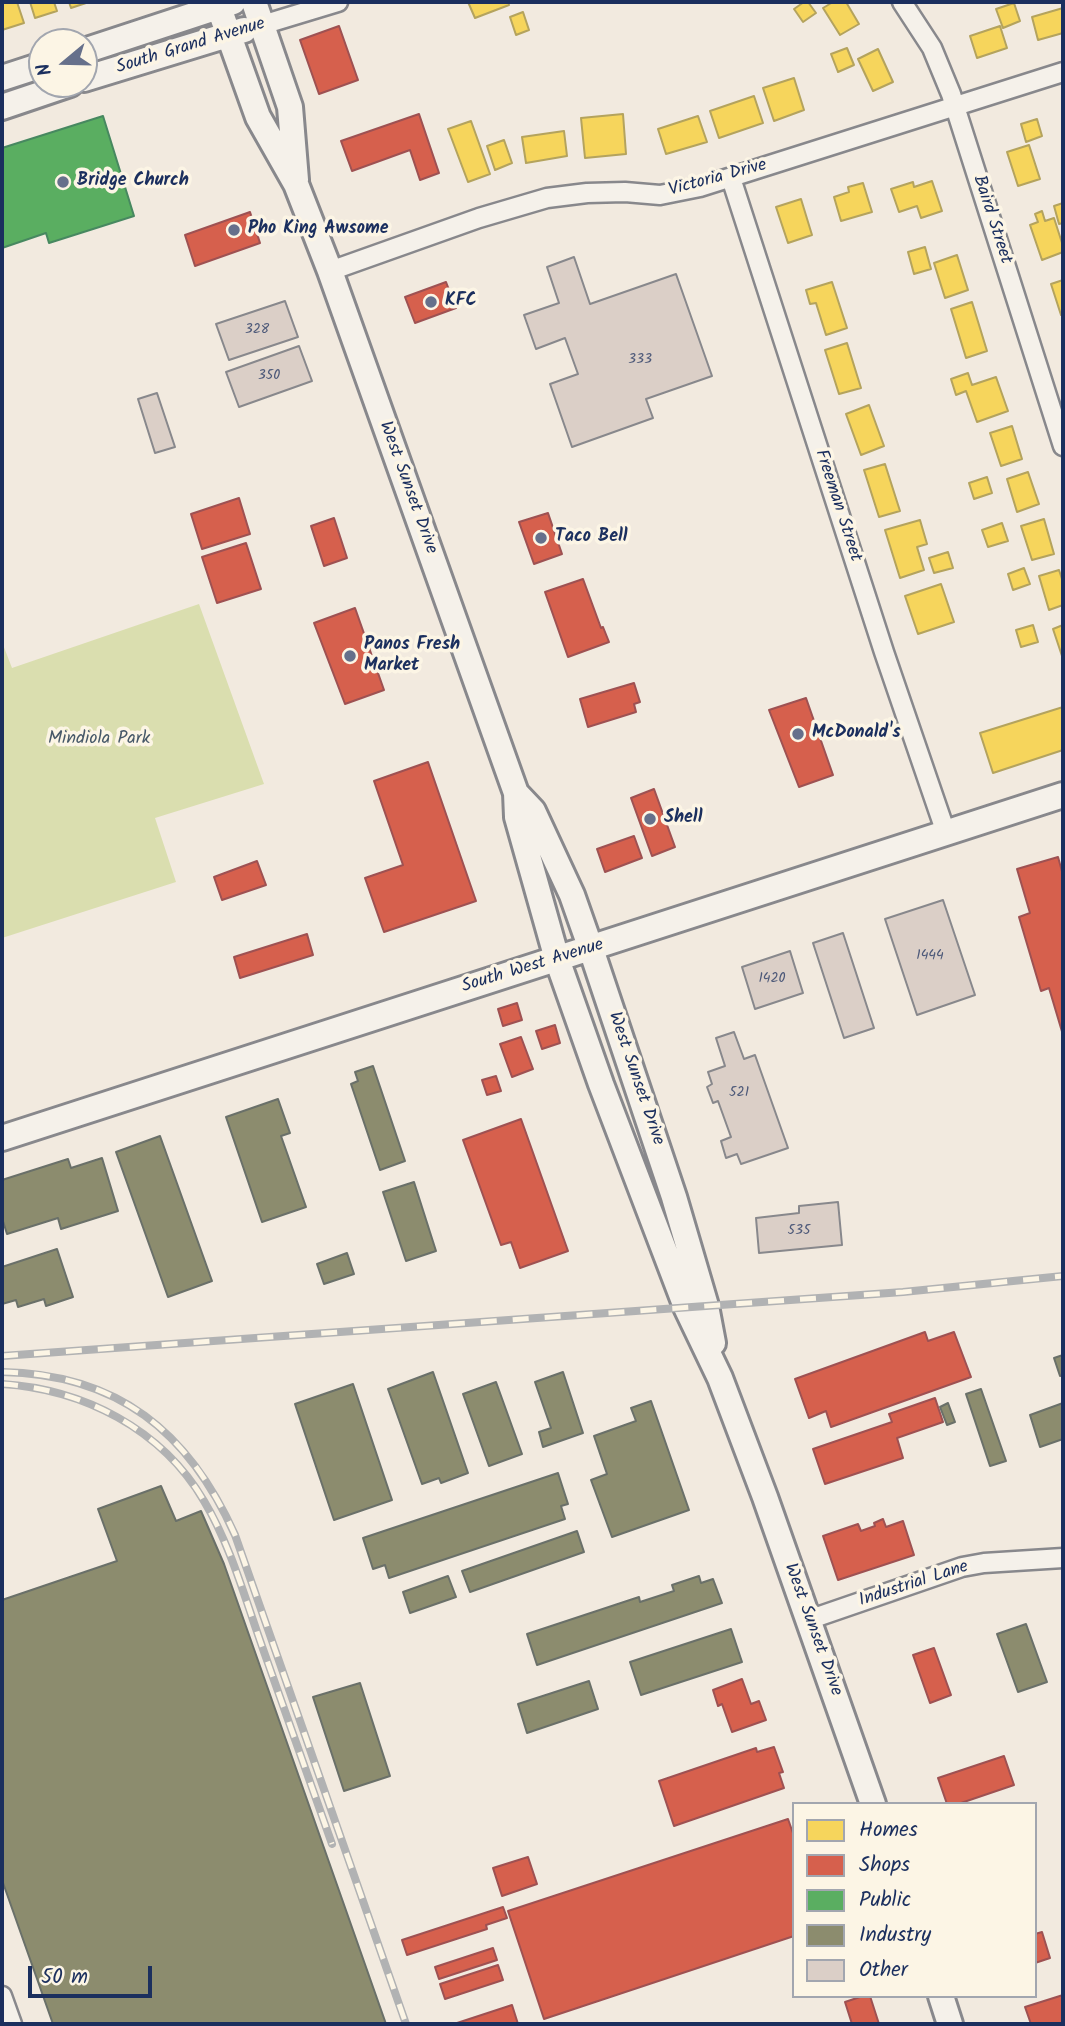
<!DOCTYPE html>
<style>
body{margin:0}
#map{position:relative;width:1065px;height:2026px;overflow:hidden;background:#f2eadf;font-family:Kalam,sans-serif}
canvas{display:block}
.frame{position:absolute;inset:0;border:4px solid #1b2f5e;pointer-events:none}
.legend{position:absolute;left:792px;top:1802px;width:245px;height:196px;box-sizing:border-box;background:#fcf5e5;border:2px solid #a2a6af;margin:0;padding:9px 12px;list-style:none;font-size:21px;color:#1b2f5e}
.legend li{display:flex;align-items:center;gap:14px;height:35px}
.legend b{width:35px;border:2px solid #a2a6af}
.north{position:absolute;left:28px;top:28px;width:70px;height:70px;box-sizing:border-box;background:#fcf5e5;border:2px solid #a2a6af;border-radius:50%;rotate:251deg;font-size:19px;font-weight:700;line-height:28px;text-align:center;color:#1b2f5e}
.north::after{content:'';display:block;margin:auto;width:24px;height:32px;background:#66708b;clip-path:polygon(50% 0,100% 100%,50% 72%,0 100%)}
.scale{position:absolute;left:28px;top:1966px;width:124px;height:32px;box-sizing:border-box;border:4px solid #1b2f5e;border-top:0;padding-left:9px;font-size:21px;line-height:24px;white-space:nowrap;color:#1b2f5e;-webkit-text-stroke:5px #fcf5e5;paint-order:stroke}
</style>
<div id="map">
<canvas width="1065" height="2026"></canvas>
<div class="frame"></div>
<ul class="legend">
<li><b style="height:19px;background:#f6d55c"></b>Homes</li>
<li><b style="height:19px;background:#d6604d"></b>Shops</li>
<li><b style="height:19px;background:#5aae61"></b>Public</li>
<li><b style="height:19px;background:#8c8c6e"></b>Industry</li>
<li><b style="height:19px;background:#dbcfc7"></b>Other</li>
</ul>
<div class="north">N</div>
<div class="scale">50 m</div>
</div>
<script>
const g = document.querySelector('canvas').getContext('2d');
g.lineJoin = 'round';
function paint(path, color) {
  g.fillStyle = color;
  g.fill(path, 'evenodd');
}
function trace(path, color, width, dash) {
  g.strokeStyle = color;
  g.lineWidth = width;
  g.lineCap = dash ? 'butt' : 'round';
  g.setLineDash(dash || []);
  g.stroke(path);
}
function write(font, color, halo, rows, align = 'center') {
  g.font = font + ' Kalam,sans-serif';
  g.lineWidth = 7;
  g.setLineDash([]);
  g.textBaseline = 'middle';
  g.strokeStyle = halo;
  g.fillStyle = color;
  for (const [text, x, y, turn = 0] of rows) {
    g.save();
    g.translate(x, y);
    g.rotate((+turn || 0) * Math.PI / 180);
    g.textAlign = isNaN(turn) ? turn : align;
    if (halo) g.strokeText(text, 0, 0);
    g.fillText(text, 0, 0);
    g.restore();
  }
}
paint(new Path2D(`
 M199 604 264 784 155 818 176 882 2 938V642L12 668Z`), '#dadeaf');
const homes = new Path2D(`
 M2 2H17L24 23 2 30Z
 M30 2H54L57 11 35 18Z
 M69 2H89L71 8Z
 M468 2H508L509 5 475 18Z
 M804 2H808L816 13 803 22 794 9Z
 M833 2H846L859 24 840 35 823 8Z
 M1014 3 1020 21 1003 28 996 9Z
 M1063 8V33L1038 40 1032 17Z
 M523 12 529 30 516 35 510 17Z
 M1000 26 1007 48 977 58 970 36Z
 M847 48 854 65 838 72 831 54Z
 M878 49 893 82 873 91 858 59Z
 M794 78 804 110 774 121 763 88Z
 M754 96 763 123 719 138 710 111Z
 M623 114 626 154 585 158 581 118Z
 M698 116 707 142 666 154 658 129Z
 M1037 119 1042 136 1026 142 1021 124Z
 M471 121 490 174 468 182 448 129Z
 M564 131 567 156 526 163 522 137Z
 M504 140 512 163 495 170 487 146Z
 M1029 145 1040 179 1018 186 1007 152Z
 M932 181 942 211 921 218 917 206 899 212 891 189 913 182 914 187Z
 M863 183 872 212 841 221 834 197 849 192 848 187Z
 M801 199 812 235 788 243 776 207Z
 M1063 203V223L1059 224 1054 206Z
 M1042 211 1045 221 1054 218 1063 246V252L1042 260 1030 225 1038 222 1035 214Z
 M925 247 931 269 914 274 908 252Z
 M957 255 968 290 945 298 934 263Z
 M1063 280V314L1061 315 1051 284Z
 M832 282 847 328 826 335 816 303 810 304 806 290Z
 M972 302 987 351 966 358 951 309Z
 M847 343 861 388 839 394 825 350Z
 M968 373 972 385 996 377 1008 411 977 422 966 391 956 395 951 379Z
 M869 405 884 446 861 455 846 414Z
 M1012 426 1022 459 1001 466 990 433Z
 M885 464 900 511 879 517 864 470Z
 M1028 472 1039 504 1017 512 1007 479Z
 M987 477 992 493 974 499 969 483Z
 M1044 519 1054 554 1032 560 1021 526Z
 M920 520 927 544 917 547 924 570 900 578 885 530Z
 M1002 523 1008 541 988 547 982 530Z
 M948 552 953 568 934 573 929 558Z
 M1024 568 1030 584 1013 590 1008 574Z
 M1059 570 1063 582V605L1049 610 1039 576Z
 M941 584 954 622 918 634 905 596Z
 M1033 625 1038 642 1021 647 1016 630Z
 M1063 625V659L1053 629Z
 M1063 707V750L993 773 980 733Z`);
paint(homes, '#f6d55c');
trace(homes, '#b4a35d', 2);
const shops = new Path2D(`
 M339 26 358 80 319 94 300 40Z
 M419 114 439 173 420 180 410 150 352 171 341 141Z
 M250 212 260 243 195 266 185 235Z
 M446 282 456 308 415 323 405 297Z
 M239 498 250 534 202 549 191 514Z
 M548 513 562 554 534 564 519 522Z
 M334 518 347 558 324 566 311 526Z
 M246 543 261 589 217 603 202 557Z
 M583 579 601 628 603 627 609 642 568 657 545 592Z
 M355 608 384 690 345 704 314 623Z
 M634 683 640 702 634 704 636 712 588 727 580 699Z
 M806 698 833 775 799 787 769 710Z
 M428 762 476 901 384 932 365 878 403 865 374 781Z
 M654 789 675 847 652 856 631 798Z
 M634 836 642 858 605 872 597 849Z
 M1058 857 1063 875V1035L1049 988 1041 991 1019 917 1030 913 1017 869Z
 M257 861 266 885 222 900 214 877Z
 M307 934 313 955 240 978 234 957Z
 M517 1003 522 1020 503 1026 498 1009Z
 M555 1025 560 1043 542 1049 536 1031Z
 M521 1037 533 1069 512 1077 500 1044Z
 M496 1076 501 1091 487 1095 482 1080Z
 M521 1119 568 1251 520 1268 511 1242 501 1245 463 1140Z
 M925 1332 928 1341 954 1332 971 1377 831 1427 826 1411 809 1418 795 1379Z
 M935 1398 943 1422 897 1438 903 1458 825 1484 813 1449 892 1422 889 1414Z
 M883 1519 886 1527 903 1521 914 1555 838 1580 823 1536 858 1524 861 1531 875 1526 874 1523Z
 M934 1648 951 1695 930 1703 913 1655Z
 M742 1679 751 1704 759 1701 766 1720 732 1732 722 1704 718 1706 713 1690Z
 M774 1747 783 1772 779 1773 784 1788 674 1826 659 1781 756 1748 757 1752Z
 M1004 1756 1014 1785 958 1804H947L938 1778Z
 M788 1819 794 1836V1936L544 2019 508 1911Z
 M528 1857 537 1884 502 1896 493 1868Z
 M503 1907 507 1918 486 1925 487 1929 407 1955 402 1940Z
 M1042 1932 1050 1958 1035 1963V1934Z
 M493 1948 497 1960 439 1979 435 1967Z
 M498 1965 503 1980 445 1999 440 1984Z
 M1063 1995V2024H1031L1025 2007Z
 M863 1996H870L879 2024H852L845 2002Z
 M512 2005 518 2024H454Z`);
paint(shops, '#d6604d');
trace(shops, '#9e5152', 2);
const public = new Path2D(`
 M103 116 134 216 49 243 46 233 2 248V148Z`);
paint(public, '#5aae61');
trace(public, '#478860', 2);
const industry = new Path2D(`
 M373 1066 405 1161 380 1170 351 1084 358 1081 355 1072Z
 M278 1099 290 1133 281 1136 306 1207 262 1222 226 1117Z
 M160 1136 212 1281 168 1297 116 1152Z
 M102 1158 118 1211 61 1229 58 1218 7 1234 2 1218V1180L68 1159 71 1168Z
 M414 1182 436 1251 406 1261 383 1192Z
 M57 1249 73 1297 46 1306 44 1299 18 1307 16 1300 2 1304V1267Z
 M347 1253 354 1274 324 1284 317 1264Z
 M1063 1355V1375L1060 1376 1054 1358Z
 M433 1372 468 1473 441 1483 439 1478 422 1484 388 1389Z
 M563 1372 583 1433 543 1447 539 1432 551 1428 535 1382Z
 M496 1382 522 1454 489 1466 463 1394Z
 M353 1384 392 1500 334 1520 295 1404Z
 M981 1389 1006 1461 990 1466 966 1394Z
 M651 1401 689 1510 612 1537 591 1480 607 1474 594 1436 636 1421 631 1408Z
 M948 1403 955 1422 947 1425 940 1407Z
 M1063 1403V1439L1040 1447 1030 1415Z
 M558 1473 568 1504 561 1506 565 1519 389 1578 385 1565 373 1569 363 1538Z
 M161 1486 176 1521 201 1511 224 1564 386 2024H53L2 1880V1600L117 1561 98 1509Z
 M577 1531 584 1552 470 1592 462 1571Z
 M448 1576 456 1597 410 1613 403 1592Z
 M699 1576 701 1583 713 1579 722 1603 537 1665 527 1634 639 1597 640 1602 674 1591 672 1585Z
 M1026 1624 1047 1682 1018 1692 997 1634Z
 M731 1629 742 1662 641 1695 630 1662Z
 M589 1681 598 1709 527 1733 518 1704Z
 M360 1683 390 1776 344 1791 313 1697Z`);
paint(industry, '#8c8c6e');
trace(industry, '#6a7069', 2);
const building = new Path2D(`
 M574 257 590 304 676 274 712 376 646 399 653 418 572 447 550 384 578 374 565 338 536 349 524 315 559 303 547 267Z
 M285 301 298 337 229 360 216 324Z
 M299 346 312 381 239 407 226 372Z
 M157 393 175 447 155 453 138 399Z
 M943 900 975 995 917 1015 885 919Z
 M843 933 874 1028 844 1038 813 943Z
 M790 951 803 993 755 1009 742 967Z
 M734 1032 744 1059 755 1055 788 1148 741 1164 737 1154 726 1158 721 1141 731 1137 718 1101 713 1103 707 1087 712 1084 708 1072 725 1066 716 1038Z
 M838 1202 842 1245 759 1253 756 1218 799 1213V1206Z`);
paint(building, '#dbcfc7');
trace(building, '#88888c', 2);
const street = new Path2D(`
 M902 2 932 48 951 94 1063 446
 M262 25 338 2
 M731 178 884 652 946 833
 M330 271 479 218 547 198 587 193 625 192 660 195 700 187 1063 72
 M808 1620 962 1567 984 1563 1063 1558
 M2 1996 12 2024`);
const secondary = new Path2D(`
 M217 2 258 117 296 184 330 271 516 793 517 817 557 959 601 1084 686 1307 720 1378 765 1497 873 1804
 M254 2 290 107 296 180
 M84 51 233 2
 M2 78 42 65
 M84 79 244 30
 M2 107 70 84
 M516 793 533 811 572 895 591 949 674 1197 706 1306 713 1343
 M2 1138 1063 795
 M941 1996 950 2024`);
trace(street, '#88888c', 23);
trace(secondary, '#88888c', 30);
trace(street, '#f5f1ea', 18);
trace(secondary, '#f5f1ea', 24);
const rail = new Path2D(`
 M2 1356 903 1292 1063 1276
 M2 1372C118 1374 189 1432 235 1535L406 2024
 M2 1384C83 1389 162 1429 204 1501 231 1546 245 1599 263 1649 286 1714 309 1779 332 1844`);
trace(rail, '#b1b2b3', 8);
trace(rail, '#fcf5e5', 5, [16]);
for (const [x, y, r, color] of [
 [63,182,7,"#66708b"],
 [234,230,7,"#66708b"],
 [431,302,7,"#66708b"],
 [541,538,7,"#66708b"],
 [350,656,7,"#66708b"],
 [798,734,7,"#66708b"],
 [650,819,7,"#66708b"]
]) {
  const dot = new Path2D();
  dot.arc(x, y, r, 0, 2 * Math.PI);
  g.fillStyle = color;
  g.fill(dot);
  trace(dot, '#fcf5e5', 2.5);
}
write('14px', '#4d5979', null, [
 ["328",257,331],
 ["333",640,361],
 ["350",269,377],
 ["1444",930,957],
 ["1420",772,980],
 ["521",739,1094],
 ["535",799,1232]
]);
write('18px', '#1b2f5e', '#fcf5e5', [
 ["South Grand Avenue",191,47,-17],
 ["Victoria Drive",718,179,-15],
 ["Baird Street",991,220,72],
 ["West Sunset Drive",407,488,70],
 ["Freeman Street",837,506,72],
 ["South West Avenue",533,967,-17],
 ["West Sunset Drive",635,1079,71],
 ["Industrial Lane",914,1585,-18],
 ["West Sunset Drive",812,1630,70]
]);
write('bold 18px', '#1b2f5e', '#fcf5e5', [
 ["Bridge Church",77,182],
 ["Pho King Awsome",248,230],
 ["KFC",445,302],
 ["Taco Bell",555,538],
 ["Panos Fresh",364,646],
 ["Market",364,667],
 ["McDonald's",812,734],
 ["Shell",664,819]
], 'left');
write('18px', '#465868', '#fcf5e5', [
 ["Mindiola Park",99,740]
]);
</script>
